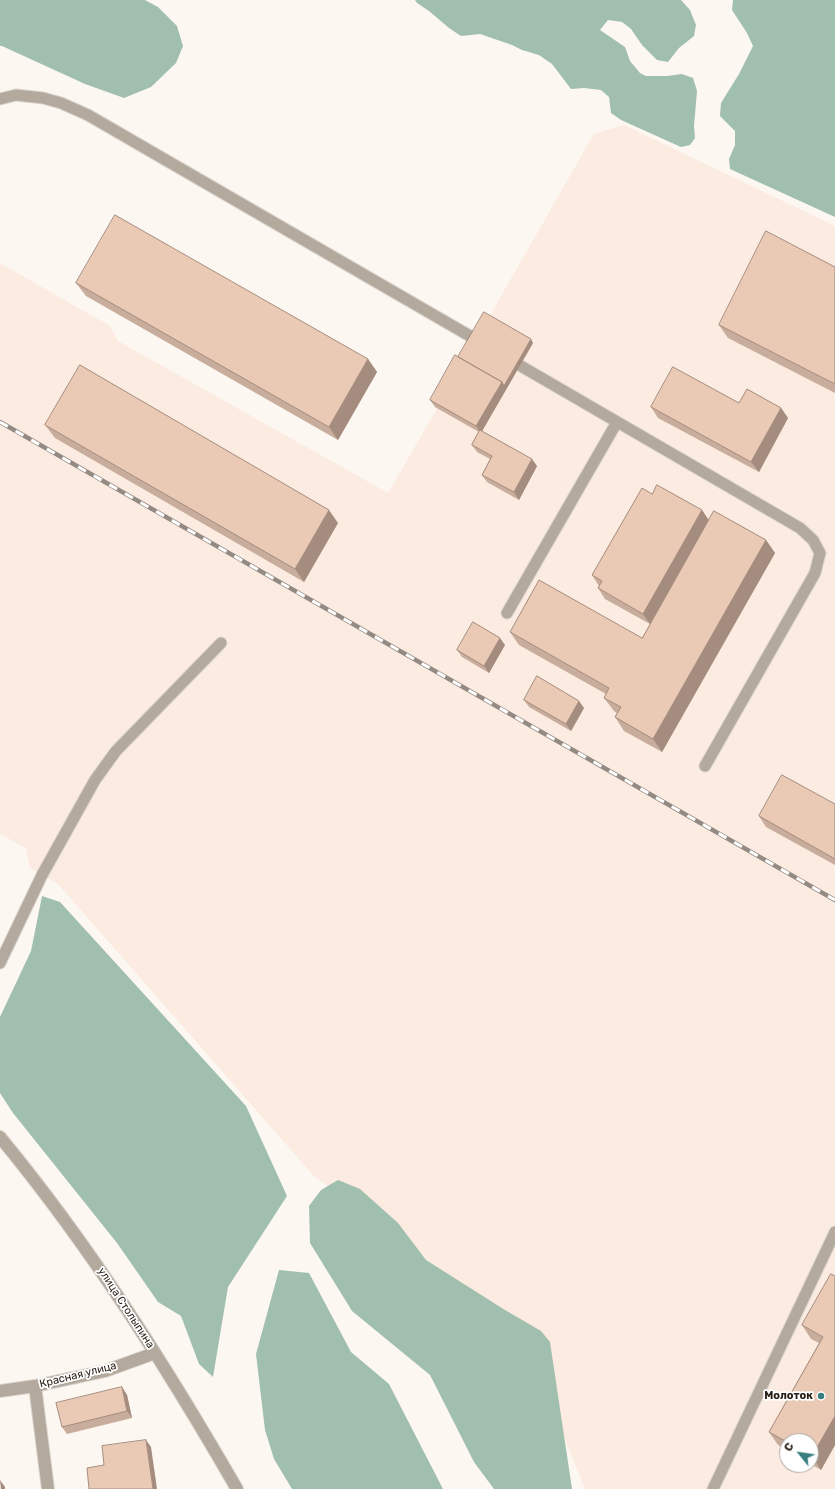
<!DOCTYPE html>
<meta charset="utf-8">
<style>
body{margin:0}
#map{position:relative;width:835px;height:1489px;overflow:hidden;background:#fdf7f2;font-family:Rubik,sans-serif}
canvas{display:block}
.north{position:absolute;left:779px;top:1433px;width:40px;height:40px;box-sizing:border-box;background:#fff;border:1px solid #a9a5a2;border-radius:50%;rotate:300deg;font-size:11px;font-weight:700;line-height:16px;text-align:center;color:#291e16}
.north::after{content:'';display:block;margin:auto;width:14px;height:18px;background:#367f7e;clip-path:polygon(50% 0,100% 100%,50% 72%,0 100%)}
</style>
<div id="map">
<canvas width="835" height="1489"></canvas>
<div class="north">С</div>
</div>
<script>
const g = document.querySelector('canvas').getContext('2d');
g.lineJoin = 'round';
function paint(path, color) {
  g.fillStyle = color;
  g.fill(path, 'evenodd');
}
function trace(path, color, width, dash) {
  g.strokeStyle = color;
  g.lineWidth = width;
  g.lineCap = dash ? 'butt' : 'round';
  g.setLineDash(dash || []);
  g.stroke(path);
}
function write(font, color, halo, rows, align = 'center') {
  g.font = font + ' Rubik,sans-serif';
  g.lineWidth = 3.5;
  g.setLineDash([]);
  g.textBaseline = 'middle';
  g.strokeStyle = halo;
  g.fillStyle = color;
  for (const [text, x, y, turn = 0] of rows) {
    g.save();
    g.translate(x, y);
    g.rotate((+turn || 0) * Math.PI / 180);
    g.textAlign = isNaN(turn) ? turn : align;
    if (halo) g.strokeText(text, 0, 0);
    g.fillText(text, 0, 0);
    g.restore();
  }
}
paint(new Path2D(`
 M624 125 835 226V1489H585L523 1333 313 1175 58 884 30 868 26 848 0 834V263L110 326 118 341 388 493 437 409 435 407 489 317 594 134ZM787 1441H811V1465H787Z`), '#fbebe0');
paint(new Path2D(`
 M0 0H145L158 7 177 26 183 46 176 63 151 87 124 98 85 84 2 46H0Z
 M415 0H681L690 10 696 25 694 36 679 48 668 62 657 60 642 45 631 29 622 22 608 20 600 30 625 47 630 61 640 73 646 76H667L682 74 693 78 697 91 694 126 695 138 690 145 681 147 621 120 611 113 609 97 601 90 584 88 571 89 552 64 539 55 522 50 512 45 480 34 461 36 449 28 429 11 417 3Z
 M733 0H835V217L730 169 729 159 735 145V131L720 116 721 103 739 74 753 46 747 33 732 10Z
 M42 896 60 902 246 1106 287 1196 228 1287 213 1377 199 1364 181 1316 158 1302 117 1243 13 1113 0 1093V1017L31 951Z
 M338 1180 360 1189 398 1223 426 1260 505 1310 541 1331 550 1342 572 1489H494L474 1462 430 1375 352 1311 310 1243 309 1206 321 1190Z
 M279 1270 309 1273 351 1352 389 1384 443 1489H292L274 1459 265 1430 256 1354Z`), '#a1bfae');
const lane = new Path2D(`
 M0 99 16 95 43 98 61 103 88 115 482 343
 M507 358 800 528 813 540 820 553 815 573 705 766
 M507 613 617 422
 M0 963 42 875 95 780 116 751 221 643
 M713 1489 835 1232`);
const street = new Path2D(`
 M0 1137C90 1246 166 1366 237 1489
 M35 1386 48 1489
 M0 1391 35 1386 105 1371 155 1353`);
trace(lane, '#dbd4cf', 13);
trace(street, '#dbd4cf', 14);
trace(lane, '#b3a99d', 11);
trace(street, '#b3a99d', 12);
const rail = new Path2D(`
 M0 422 835 900`);
trace(rail, '#938a84', 4.5);
trace(rail, '#fff', 3, [9]);
paint(new Path2D(`
 M835 267V393L728 338 719 325Z
 M76 283 368 359 377 372 338 440 86 296Z
 M533 343 482 431 537 466 519 500 487 482 482 475 490 459 477 452 472 445 479 432 435 407 430 400Z
 M739 403 781 408 788 418 759 472 658 418 651 407Z
 M45 425 338 523 304 582 55 438Z
 M652 494 702 510 709 520 766 540 775 553 662 752 624 731 615 717 617 713 614 711 604 698 606 694 519 645 510 632 642 638 650 624 605 599 598 588 599 586 592 575Z
 M505 645 489 673 462 657 457 650Z
 M524 700 584 708 571 731 529 707Z
 M835 804V865L766 827 759 816Z
 M835 1276V1445L821 1470 811 1464V1441H787V1450L778 1445 769 1432 819 1343 811 1339 802 1325Z
 M122 1387 127 1395 132 1418 67 1434 62 1427Z`), '#c9ad9c');
paint(new Path2D(`
 M531 339 533 343 481 433 476 426 502 382Z
 M368 359 377 372 338 440 329 427Z
 M781 408 788 418 759 472 751 462Z
 M532 459 537 466 519 500 514 492Z
 M329 510 338 523 304 582 295 569Z
 M702 510 709 521 650 624 643 614Z
 M766 540 775 553 662 752 653 739Z
 M500 638 505 645 489 673 484 666Z
 M579 701 584 708 571 731 566 724Z
 M122 1387 127 1395 132 1418 127 1411Z
 M835 1416V1445L821 1470 812 1456Z
 M146 1440 151 1447 157 1489H153Z
 M0 1480 5 1487V1489H1Z`), '#a48d7f');
const building = new Path2D(`
 M115 215 368 359 329 427 76 283Z
 M766 231 835 267V384L719 325Z
 M484 312 531 339 504 386 502 382 458 357Z
 M455 355 502 382 476 426 430 400Z
 M80 365 329 510 295 569 45 425Z
 M673 367 739 403 747 389 781 408 751 462 651 407Z
 M480 430 532 459 514 492 482 475 492 456 472 445Z
 M657 485 702 510 643 614 598 588 602 581 592 575 642 488 652 494Z
 M714 511 766 540 653 739 615 717 621 707 604 698 609 688 510 632 539 580 642 638Z
 M473 622 500 638 484 666 457 650Z
 M537 676 579 701 566 724 524 700Z
 M782 775 835 804V859L759 816Z
 M831 1274 835 1276V1416L812 1456H811V1441H787V1442L769 1432 823 1337 802 1325Z
 M122 1387 127 1411 62 1427 56 1403Z
 M146 1440 153 1489H89L87 1468 104 1465 102 1446Z`);
paint(building, '#eac9b5');
trace(building, '#a48d7f', 1);
for (const [x, y, r, color] of [
 [821,1396,4,"#367f7e"]
]) {
  const dot = new Path2D();
  dot.arc(x, y, r, 0, 2 * Math.PI);
  g.fillStyle = color;
  g.fill(dot);
  trace(dot, '#fff', 1.5);
}
write('11px', '#291e16', '#fff', [
 ["улица Столыпина",126,1308,57],
 ["Красная улица",78,1375,-14]
]);
write('bold 11px', '#291e16', '#fff', [
 ["Молоток",813,1396]
], 'right');
</script>
